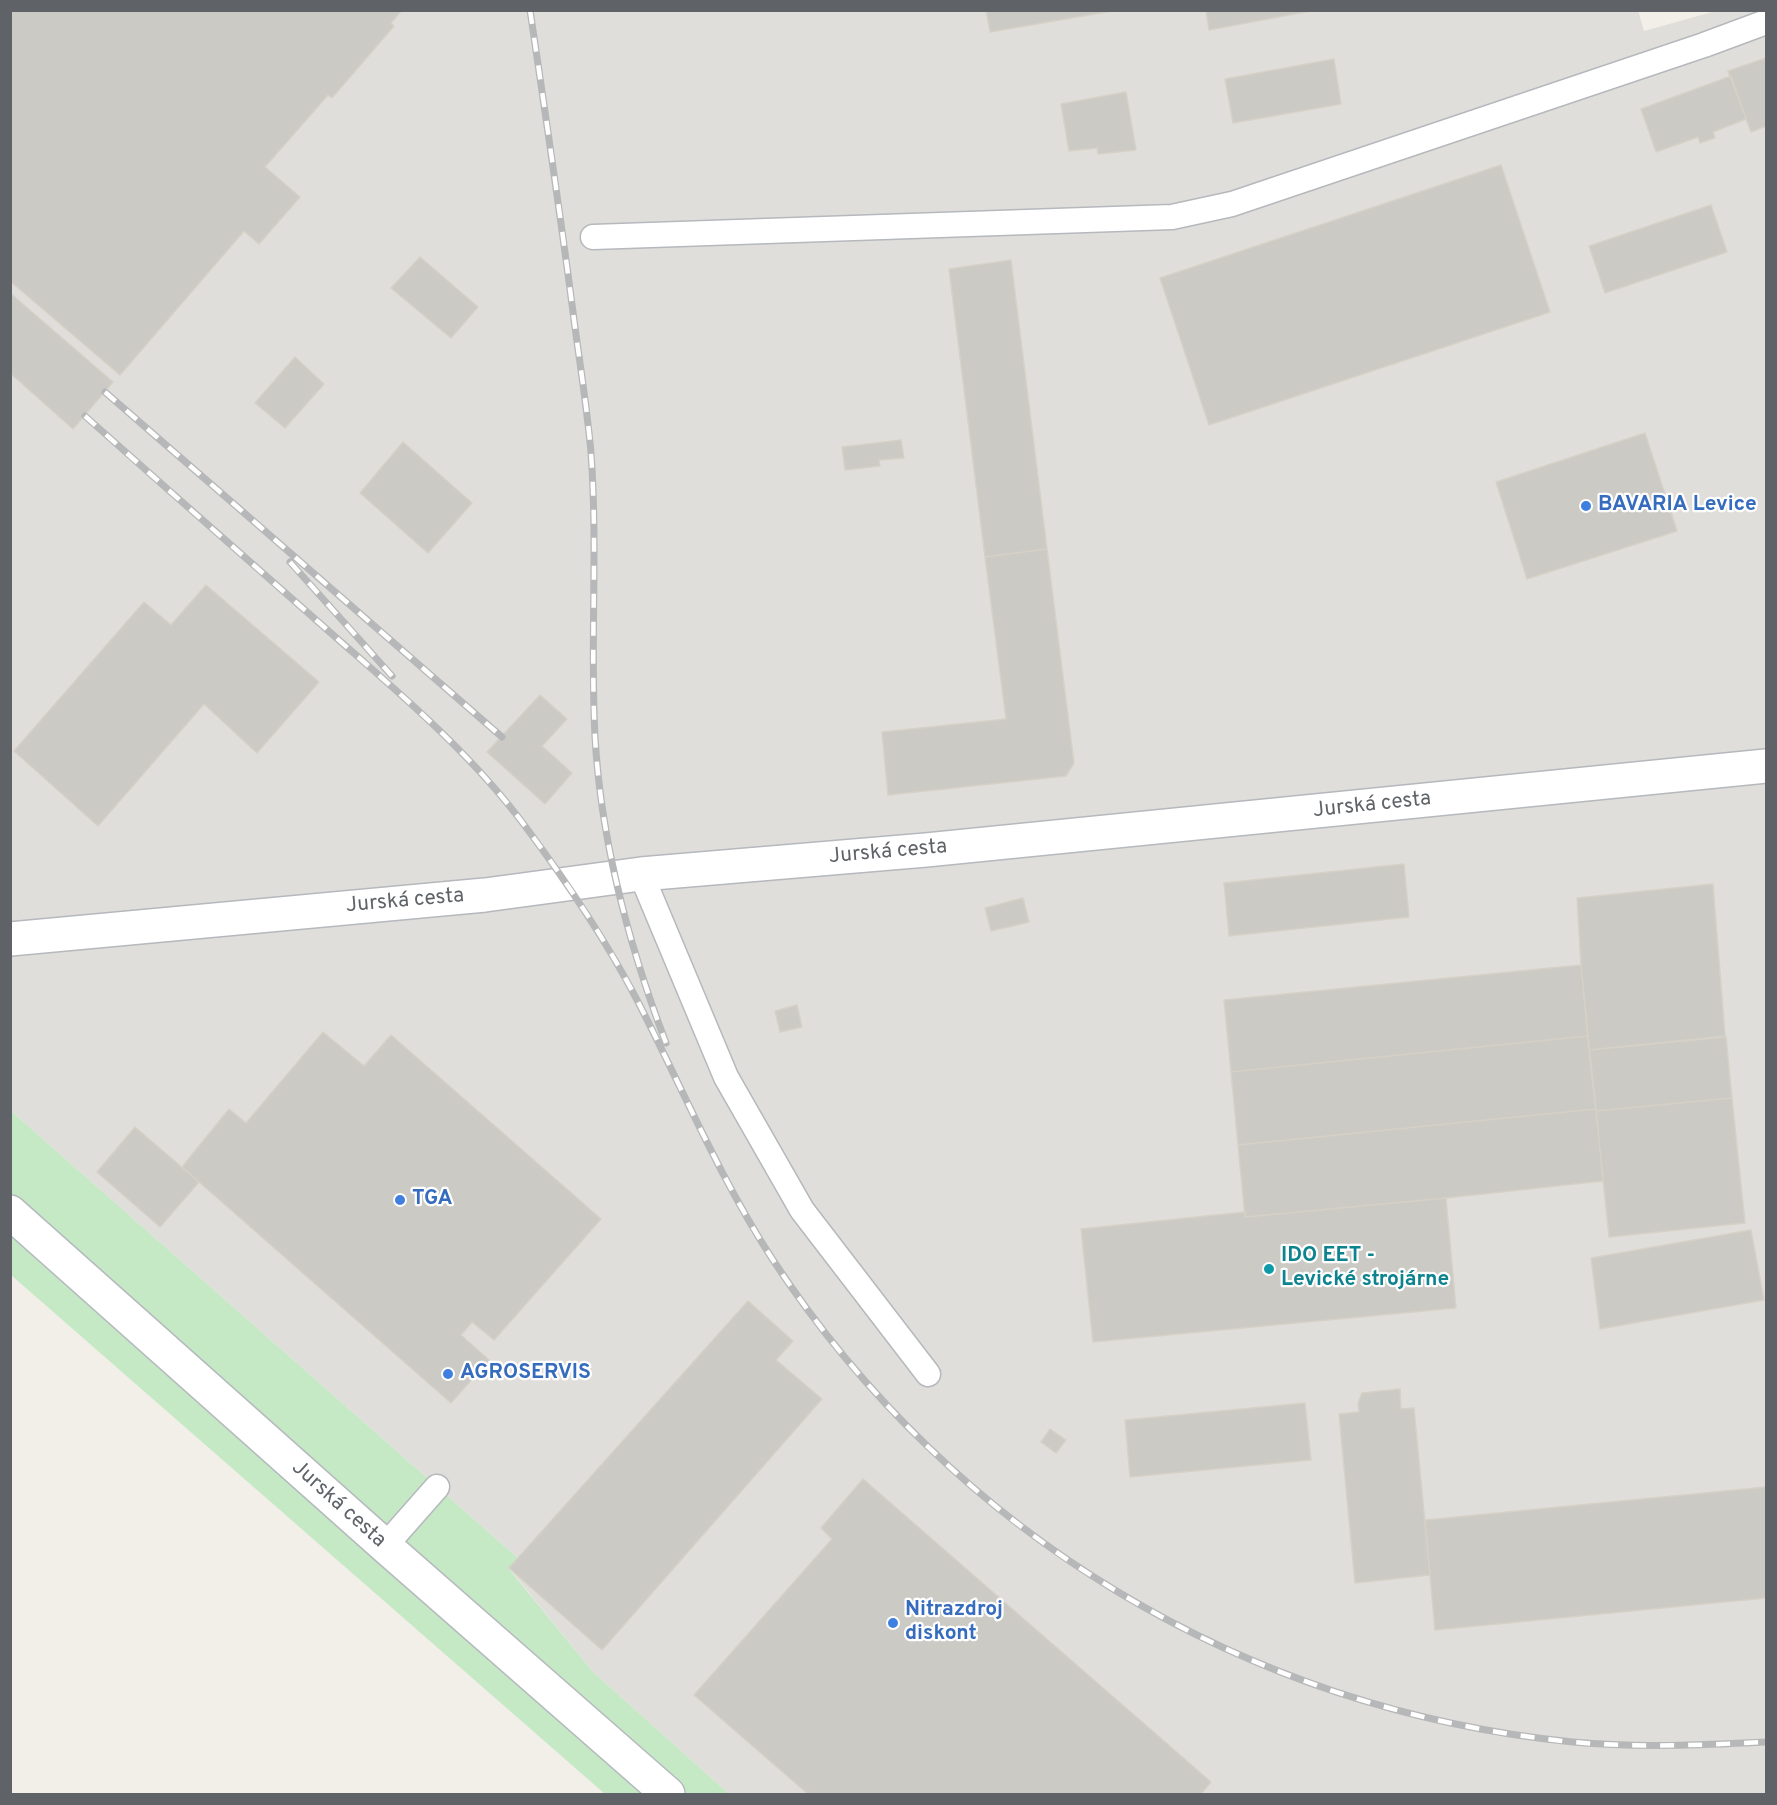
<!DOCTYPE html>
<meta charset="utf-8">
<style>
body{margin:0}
#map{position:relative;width:1777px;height:1805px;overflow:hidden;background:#f1efe8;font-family:Overpass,sans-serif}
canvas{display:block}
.frame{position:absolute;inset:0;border:12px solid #5f6368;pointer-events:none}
</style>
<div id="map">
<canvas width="1777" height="1805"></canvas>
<div class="frame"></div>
</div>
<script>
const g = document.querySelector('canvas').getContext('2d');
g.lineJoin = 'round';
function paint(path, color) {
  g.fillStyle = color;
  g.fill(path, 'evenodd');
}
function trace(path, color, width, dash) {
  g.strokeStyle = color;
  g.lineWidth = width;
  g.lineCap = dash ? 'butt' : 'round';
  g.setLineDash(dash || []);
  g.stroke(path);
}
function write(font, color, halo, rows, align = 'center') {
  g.font = font + ' Overpass,sans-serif';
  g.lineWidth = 4.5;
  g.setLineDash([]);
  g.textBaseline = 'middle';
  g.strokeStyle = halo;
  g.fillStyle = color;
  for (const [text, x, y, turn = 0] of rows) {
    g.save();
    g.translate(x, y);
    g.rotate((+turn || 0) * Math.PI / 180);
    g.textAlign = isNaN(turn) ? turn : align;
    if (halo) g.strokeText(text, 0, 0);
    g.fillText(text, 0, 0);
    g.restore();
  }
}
paint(new Path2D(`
 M1638 10 1644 31 1716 11H1766V1794H729L592 1671 509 1568 518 1558 11 1111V11Z`), '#e0deda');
paint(new Path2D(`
 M11 1111 519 1559 509 1569 592 1671 729 1794H605L11 1275Z`), '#c5e8c5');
const building = new Path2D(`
 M10 10H402L391 23 394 26 332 98 328 95 265 167 300 197 259 244 244 231 120 375 10 281Z
 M986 10H1118L990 32Z
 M1206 10H1316L1209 30Z
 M1766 58V126L1751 132 1728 71Z
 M1334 59 1341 104 1233 123 1225 79Z
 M1731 76 1746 119 1713 132 1715 138 1700 143 1698 137 1656 152 1641 109Z
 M1126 92 1136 150 1098 154 1097 148 1069 151 1061 104Z
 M1501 165 1550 312 1209 425 1160 278Z
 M1711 205 1727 252 1605 293 1589 246Z
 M420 257 478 307 451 338 391 288Z
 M1011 260 1047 549 985 557 949 269Z
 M10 293 113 382 73 429 10 373Z
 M295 357 324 384 285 428 255 403Z
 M1645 433 1677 531 1527 579 1496 482Z
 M901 440 904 458 879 460 880 466 845 470 842 447Z
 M403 442 472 503 428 553 360 493Z
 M1047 549 1074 763 1066 776 888 795 882 732 1006 719 985 557Z
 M206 585 319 682 257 753 204 704 98 826 14 751 144 602 171 625Z
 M540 695 567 719 542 746 572 773 545 804 487 752Z
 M1404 864 1409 917 1229 936 1224 883Z
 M1713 884 1725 1036 1589 1050 1581 965 1577 898Z
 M1023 898 1029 922 991 931 985 908Z
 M1581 965 1588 1036 1231 1072 1224 1000Z
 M797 1005 802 1027 780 1032 775 1011Z
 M323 1032 364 1066 391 1035 601 1219 494 1340 472 1322 461 1335 489 1360 451 1403 182 1167 229 1109 246 1123Z
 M1588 1036 1596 1109 1238 1145 1231 1072Z
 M1726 1037 1732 1098 1596 1111 1589 1050Z
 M1732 1098 1745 1223 1609 1237 1596 1111Z
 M1596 1109 1603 1181 1446 1198 1245 1217 1238 1145Z
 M135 1127 199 1182 160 1227 97 1172Z
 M1446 1198 1456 1308 1093 1342 1081 1229 1245 1212V1217Z
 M1751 1230 1764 1300 1600 1329 1591 1258Z
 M748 1301 793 1341 776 1360 822 1399 602 1650 509 1568Z
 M1400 1389 1401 1409 1414 1408 1430 1575 1355 1583 1339 1414 1359 1412 1358 1403 1362 1393Z
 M1305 1403 1311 1460 1130 1477 1125 1420Z
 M1050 1429 1066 1440 1056 1453 1041 1442Z
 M863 1479 1211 1782 1201 1794H808L694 1695 832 1539 821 1528Z
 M1766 1487V1598L1435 1630 1425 1520Z`);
paint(building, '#cccac5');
trace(building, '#d6d1c6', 1.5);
const lane = new Path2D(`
 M593 237 1172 217 1232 204 1704 45 1766 22
 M641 874 726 1077 802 1210 928 1374
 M385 1546 437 1487`);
const street = new Path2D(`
 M10 939 485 895 641 874 926 850 1766 766`);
const secondary = new Path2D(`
 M10 1212 385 1546 668 1794`);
trace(lane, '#b5b8bc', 27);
trace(street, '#b5b8bc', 36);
trace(secondary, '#b6babf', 36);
trace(lane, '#fff', 24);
trace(street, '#fff', 33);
trace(secondary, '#fff', 33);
const rail = new Path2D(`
 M530 10C545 111 560 212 573 312 579 359 587 406 591 453 598 548 590 643 595 737 601 841 629 946 666 1043
 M105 392 502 737
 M85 416C167 489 249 561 332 634 400 694 470 752 525 826 566 881 604 937 636 998 681 1085 719 1177 773 1260 953 1535 1247 1710 1573 1742 1638 1748 1702 1745 1766 1742
 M290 562 392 676`);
trace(rail, '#b6b7b8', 7);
trace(rail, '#fff', 4.5, [14]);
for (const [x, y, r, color] of [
 [1586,506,6,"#3f7fe0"],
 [400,1200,6,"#3f7fe0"],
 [1269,1269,6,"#0f9aa8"],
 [448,1374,6,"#3f7fe0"],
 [893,1623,6,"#3f7fe0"]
]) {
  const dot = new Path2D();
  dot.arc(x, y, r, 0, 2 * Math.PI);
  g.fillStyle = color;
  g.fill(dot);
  trace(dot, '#fff', 2);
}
write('bold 21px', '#366cbe', '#fff', [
 ["BAVARIA Levice",1598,506],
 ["TGA",412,1200],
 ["AGROSERVIS",460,1374],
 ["Nitrazdroj",905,1611],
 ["diskont",905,1635]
], 'left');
write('21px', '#5f6368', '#fff', [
 ["Jurská cesta",1372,806,-6],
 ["Jurská cesta",888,853,-5],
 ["Jurská cesta",405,902,-5],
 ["Jurská cesta",338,1505,42]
]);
write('bold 21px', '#0d838f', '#fff', [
 ["IDO EET -",1281,1257],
 ["Levické strojárne",1281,1281]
], 'left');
</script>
